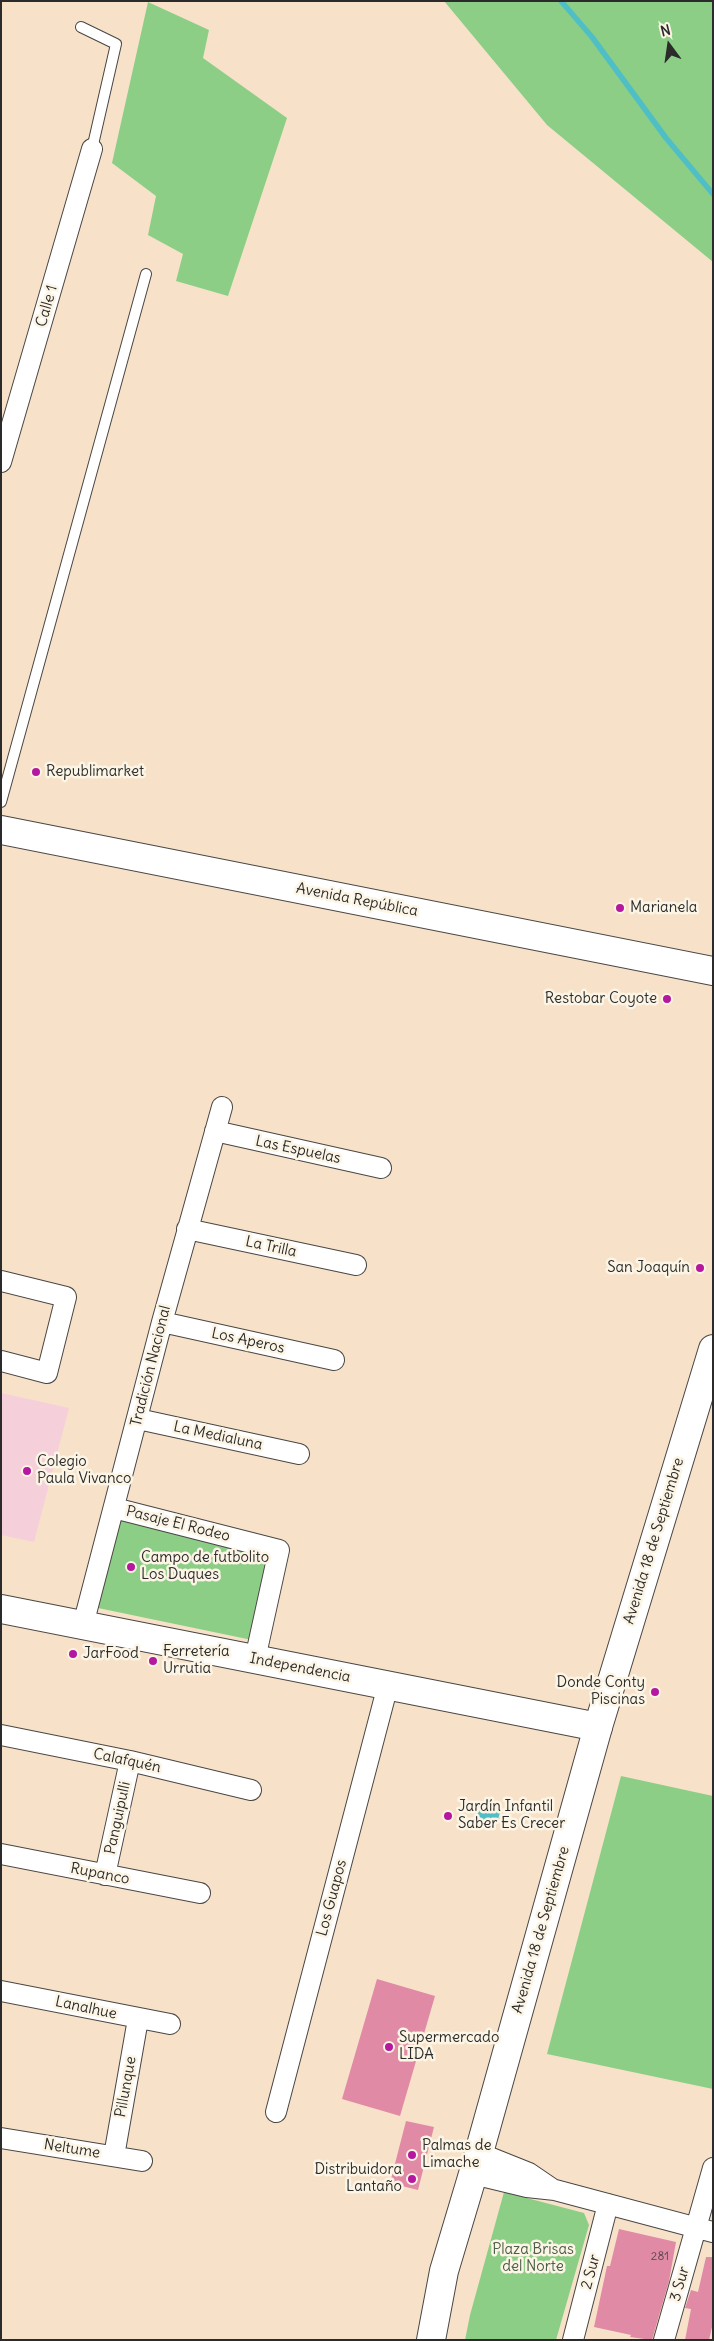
<!DOCTYPE html>
<meta charset="utf-8">
<style>
body{margin:0}
#map{position:relative;width:714px;height:2341px;overflow:hidden;background:#f7e2c9;font-family:Delius,sans-serif}
canvas{display:block}
.frame{position:absolute;inset:0;border:2px solid #2b2b2b;pointer-events:none}
.north{position:absolute;left:644px;top:20px;width:50px;height:50px;-webkit-text-stroke:4px #fcf5e5;paint-order:stroke;rotate:346deg;font-size:14px;font-weight:700;line-height:20px;text-align:center;color:#2b2b2b}
.north::after{content:'';display:block;margin:auto;width:18px;height:22px;background:#2b2b2b;clip-path:polygon(50% 0,100% 100%,50% 72%,0 100%)}
</style>
<div id="map">
<canvas width="714" height="2341"></canvas>
<div class="frame"></div>
<div class="north">N</div>
</div>
<script>
const g = document.querySelector('canvas').getContext('2d');
g.lineJoin = 'round';
function paint(path, color) {
  g.fillStyle = color;
  g.fill(path, 'evenodd');
}
function trace(path, color, width, dash) {
  g.strokeStyle = color;
  g.lineWidth = width;
  g.lineCap = dash ? 'butt' : 'round';
  g.setLineDash(dash || []);
  g.stroke(path);
}
function write(font, color, halo, rows, align = 'center') {
  g.font = font + ' Delius,sans-serif';
  g.lineWidth = 5;
  g.setLineDash([]);
  g.textBaseline = 'middle';
  g.strokeStyle = halo;
  g.fillStyle = color;
  for (const [text, x, y, turn = 0] of rows) {
    g.save();
    g.translate(x, y);
    g.rotate((+turn || 0) * Math.PI / 180);
    g.textAlign = isNaN(turn) ? turn : align;
    if (halo) g.strokeText(text, 0, 0);
    g.fillText(text, 0, 0);
    g.restore();
  }
}
paint(new Path2D(`
 M1 1393 69 1408 34 1542 1 1535Z`), '#f5cfda');
paint(new Path2D(`
 M444 1H713V262L547 125Z
 M148 2 209 30 203 58 287 118 228 296 176 281 183 254 148 235 156 196 112 163Z
 M118 1515 272 1551 252 1640 98 1608Z
 M621 1776 713 1796V2089L547 2054Z
 M504 2192 584 2213 589 2225 556 2340H465L470 2315Z`), '#8cce86');
paint(new Path2D(`
 M480 1807 500 1812 497 1823 476 1818Z`), '#50bec5');
trace(new Path2D(`
 M561 1 592 37 666 138 713 194`), '#50bec5', 5.5);
paint(new Path2D(`
 M377 1979 435 1996 400 2116 342 2099Z
 M406 2121 434 2127 418 2190 390 2183Z
 M619 2229 676 2242 669 2281 652 2340 630 2337 631 2335 594 2327 607 2266H610Z
 M706 2257H713V2323L709 2340H685L691 2309 685 2308 691 2290 698 2292Z`), '#e08aa6');
const lane = new Path2D(`
 M81 27 116 44 92 149
 M1 802 146 274`);
const street = new Path2D(`
 M1 462 92 149
 M215 1131 381 1168
 M187 1229 356 1265
 M1 1281 66 1297 47 1373 1 1361
 M162 1322 334 1360
 M138 1419 299 1454
 M114 1508 279 1550 255 1659
 M83 1625 162 1322 222 1107
 M1 1735 130 1761 251 1790
 M1 1854 200 1893
 M105 1875 130 1761
 M1 1991 170 2024
 M276 2112 388 1685
 M1 2138 142 2161
 M479 2153 529 2173 551 2188
 M114 2156 138 2019
 M473 2174 527 2187 555 2190 713 2232
 M573 2340 608 2204
 M664 2340 713 2168`);
const secondary = new Path2D(`
 M1 830 713 971
 M1 1609 598 1727`);
const primary = new Path2D(`
 M431 2340 444 2271 473 2174 598 1727 713 1349`);
trace(lane, '#4a4643', 12);
trace(street, '#4a4643', 22);
trace(secondary, '#4a4643', 30);
trace(primary, '#4a4643', 30);
trace(lane, '#fff', 10);
trace(street, '#fff', 20);
trace(secondary, '#fff', 28);
trace(primary, '#fff', 28);
for (const [x, y, r, color] of [
 [36,772,5,"#b5179e"],
 [620,908,5,"#b5179e"],
 [667,999,5,"#b5179e"],
 [700,1268,5,"#b5179e"],
 [27,1471,5,"#b5179e"],
 [131,1567,5,"#b5179e"],
 [73,1654,5,"#b5179e"],
 [153,1661,5,"#b5179e"],
 [655,1692,5,"#b5179e"],
 [448,1816,5,"#b5179e"],
 [389,2047,5,"#b5179e"],
 [412,2155,5,"#b5179e"],
 [412,2179,5,"#b5179e"]
]) {
  const dot = new Path2D();
  dot.arc(x, y, r, 0, 2 * Math.PI);
  g.fillStyle = color;
  g.fill(dot);
  trace(dot, '#fcf5e5', 2);
}
write('12px', '#58434a', null, [
 ["281",660,2257]
]);
write('15px', '#2b2b2b', '#fcf5e5', [
 ["Calle 1",47,306,-74],
 ["Avenida República",357,900,11],
 ["Las Espuelas",298,1150,12],
 ["La Trilla",271,1247,12],
 ["Los Aperos",248,1341,12],
 ["Tradición Nacional",151,1366,-76],
 ["La Medialuna",218,1436,12],
 ["Pasaje El Rodeo",178,1524,14],
 ["Avenida 18 de Septiembre",654,1541,-73],
 ["Independencia",300,1668,11],
 ["Calafquén",127,1761,12],
 ["Panguipulli",118,1818,-78],
 ["Rupanco",100,1874,11],
 ["Los Guapos",332,1898,-75],
 ["Avenida 18 de Septiembre",541,1930,-74],
 ["Lanalhue",86,2008,12],
 ["Pillunque",126,2087,-80],
 ["Neltume",72,2149,9],
 ["2 Sur",591,2272,-75],
 ["3 Sur",680,2284,-74]
]);
write('15px', '#2b2b2b', '#fcf5e5', [
 ["Republimarket",46,772],
 ["Marianela",630,908],
 ["Restobar Coyote",657,999,"right"],
 ["San Joaquín",690,1268,"right"],
 ["Colegio",37,1462],
 ["Paula Vivanco",37,1479],
 ["Campo de futbolito",141,1558],
 ["Los Duques",141,1575],
 ["Ferretería",163,1652],
 ["Urrutia",163,1669],
 ["JarFood",83,1654],
 ["Donde Conty",645,1683,"right"],
 ["Piscinas",645,1700,"right"],
 ["Jardín Infantil",458,1807],
 ["Saber Es Crecer",458,1824],
 ["Supermercado",399,2038],
 ["LIDA",399,2055],
 ["Palmas de",422,2146],
 ["Limache",422,2163],
 ["Distribuidora",402,2170,"right"],
 ["Lantaño",402,2187,"right"]
], 'left');
write('15px', '#485c46', '#fcf5e5', [
 ["Plaza Brisas",533,2250],
 ["del Norte",533,2267]
]);
</script>
